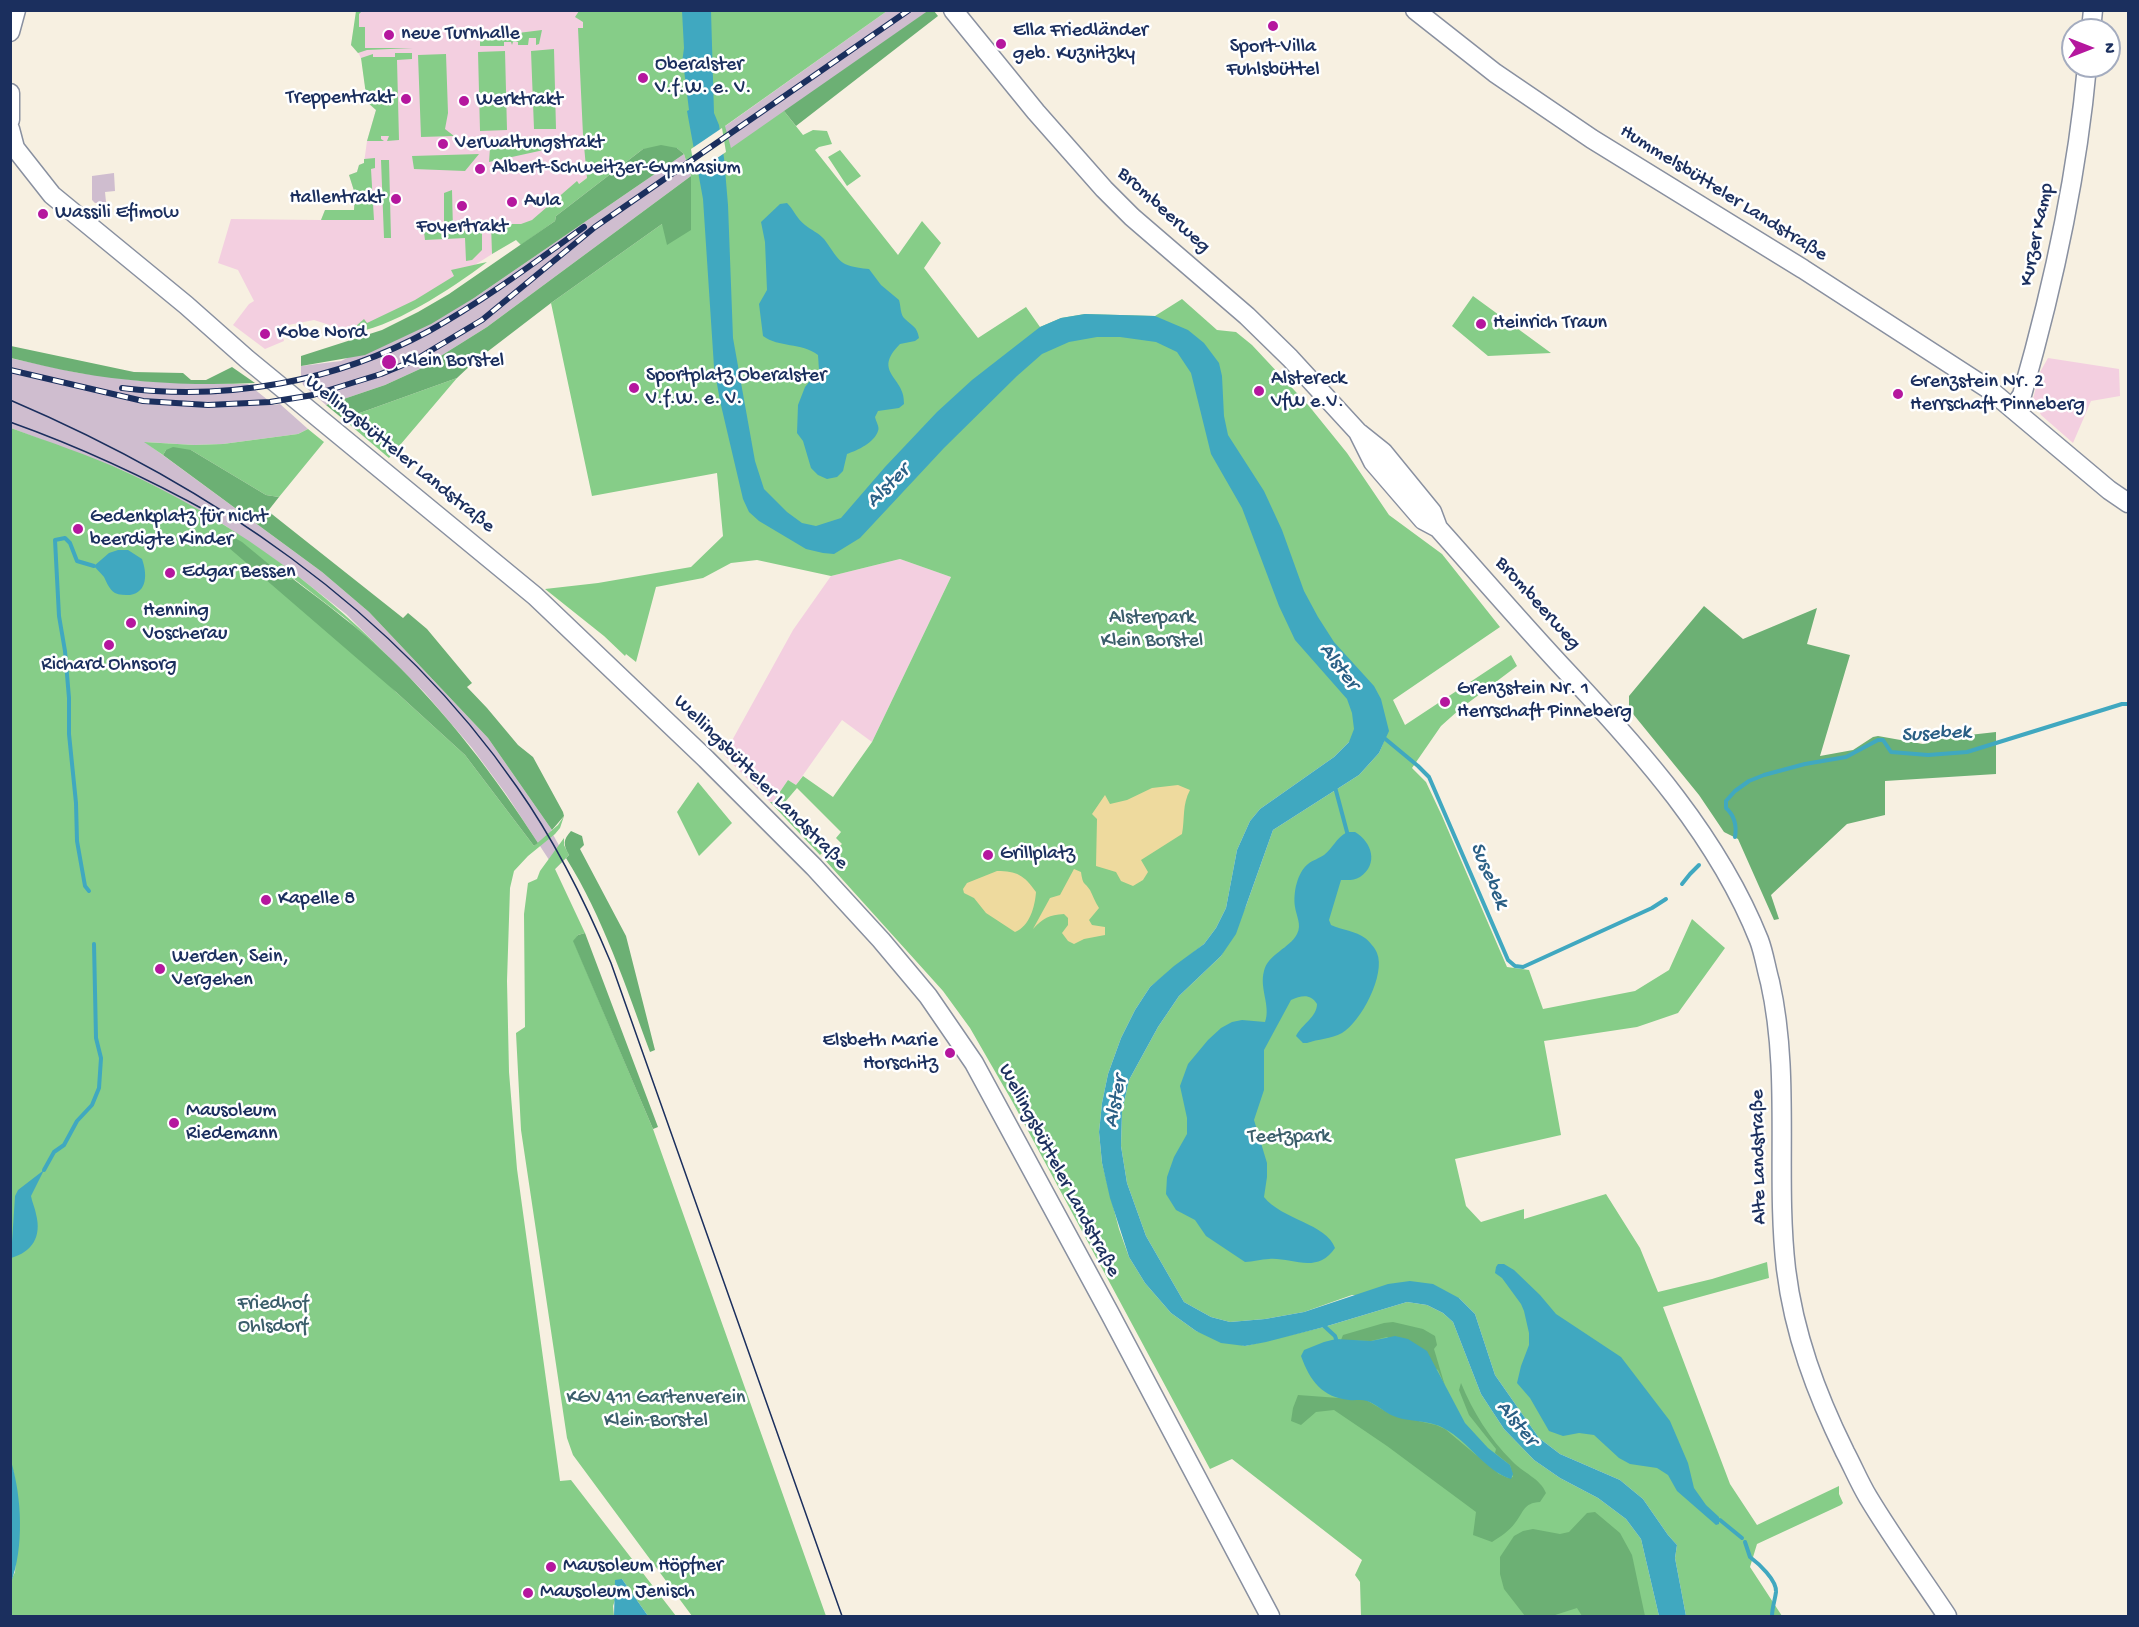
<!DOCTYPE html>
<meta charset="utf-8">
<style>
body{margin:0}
#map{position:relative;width:2139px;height:1627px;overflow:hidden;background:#f7f0e1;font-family:"Gochi Hand",sans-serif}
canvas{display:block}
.frame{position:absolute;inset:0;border:12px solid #1b2f5e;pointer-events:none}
.north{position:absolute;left:2061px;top:18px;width:60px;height:60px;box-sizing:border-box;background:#fff;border:2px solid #a4acbf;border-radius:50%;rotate:90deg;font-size:16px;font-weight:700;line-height:24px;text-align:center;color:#1b2f5e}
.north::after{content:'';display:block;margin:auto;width:21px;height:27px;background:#b5179e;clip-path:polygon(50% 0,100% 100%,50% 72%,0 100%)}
</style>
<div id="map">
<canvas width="2139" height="1627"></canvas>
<div class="frame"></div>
<div class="north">N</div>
</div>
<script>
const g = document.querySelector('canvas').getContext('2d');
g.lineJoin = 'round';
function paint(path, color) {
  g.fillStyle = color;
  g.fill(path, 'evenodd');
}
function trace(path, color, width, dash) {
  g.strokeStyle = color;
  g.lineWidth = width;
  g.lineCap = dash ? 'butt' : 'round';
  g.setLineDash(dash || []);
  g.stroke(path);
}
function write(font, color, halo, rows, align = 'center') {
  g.font = font + ' "Gochi Hand",sans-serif';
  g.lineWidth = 5;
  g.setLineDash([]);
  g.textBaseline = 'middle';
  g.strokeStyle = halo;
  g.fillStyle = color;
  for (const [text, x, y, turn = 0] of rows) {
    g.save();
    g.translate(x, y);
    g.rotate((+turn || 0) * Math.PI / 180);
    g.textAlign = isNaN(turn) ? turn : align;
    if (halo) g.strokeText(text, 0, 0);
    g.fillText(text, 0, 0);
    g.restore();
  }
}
paint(new Path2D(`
 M357 11H583L584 71 620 155 573 188 516 239 405 309 351 332 314 320 283 326 281 331 284 341 265 349 233 325 249 304 254 301 238 270 218 263 231 219 321 220 325 210H354L355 194 349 175 357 172 359 165 364 163 367 141 376 110 367 102 362 61 359 54 351 45Z
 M2048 358 2119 369 2120 396 2091 401 2073 443 2041 415 2033 399 2040 372Z
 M900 559 951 577 872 742 842 720 796 785 788 780 773 802H770L724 755 793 630 831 576Z`), '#f3cfe0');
paint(new Path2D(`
 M926 10 927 12 731 149 724 127 887 11Z
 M684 154 691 176 487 327 420 369 385 385 326 405 303 385 301 376V366L341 361 474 298Z
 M114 173 115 191 105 192 106 202 95 203 92 200V176Z
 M10 358 79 373 142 381 206 384H248L274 405 280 404 308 429 298 434 223 444 194 445 145 442 322 572 369 612 488 738 552 830 551 831 566 858 555 869 506 794 472 748 425 693 346 614 290 570 217 520 156 487 124 471 11 428Z`), '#cfbdcf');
paint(new Path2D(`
 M362 11 359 14V27H365V48H413L367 50 358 53 351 45 356 11Z
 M579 11H887L725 126 731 148 784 111 803 135 813 130 827 131 832 144 819 147 815 150 898 255 922 221 941 243 924 268 978 338 1026 307 1040 327 1061 318 1085 314 1155 316 1182 299 1217 330 1236 332 1252 345 1309 406 1347 453 1389 515 1442 554 1500 627 1393 700 1405 725 1511 655 1517 666 1460 709 1441 726 1412 768 1426 782 1442 816 1507 967 1529 970 1543 1009 1635 991 1669 970 1692 919 1725 948 1678 1013 1637 1027 1544 1041 1561 1135 1455 1159 1466 1206 1481 1222 1524 1209V1219L1606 1194 1640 1248 1658 1292 1712 1279 1767 1262 1769 1278 1663 1307 1730 1484 1757 1525 1839 1486V1494L1843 1503 1841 1505 1757 1544 1750 1567 1782 1616H1686L1675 1558 1677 1545 1668 1535 1643 1499 1620 1480 1560 1454 1539 1438 1495 1375 1475 1314 1459 1298 1352 1295 1304 1312 1265 1319 1230 1322 1211 1317 1184 1302 1146 1236 1127 1183 1121 1146 1122 1112 1129 1080 1158 1027 1179 996 1221 956 1246 906 1273 830 1359 775 1379 753 1385 739 1349 742 1334 757 1260 809 1250 821 1237 850 1226 908 1216 928 1204 944 1150 987 1135 1010 1121 1038 1108 1074 1102 1103 1099 1132 1102 1163 1119 1229 1129 1257 1145 1283 1171 1313 1196 1331 1245 1346 1324 1327 1407 1302 1427 1305 1443 1313 1453 1322 1481 1394 1504 1429 1534 1460 1560 1478 1598 1498 1626 1519 1641 1539 1659 1616H1361L1360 1582 1355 1575 1362 1560 1232 1459 1210 1469 1012 1101 970 1028 943 991 824 859 842 844 836 838 841 832 797 788 779 809 822 853 820 855 770 802H773L788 780 796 785 803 776 833 797 872 742 951 577 900 559 831 576 757 560 731 563 703 578 656 587 636 662 626 654 625 656 604 636 545 589 598 583 691 567 723 536 717 473 592 496 551 303 662 224 690 210 691 176 684 154 677 148 643 149 556 216 555 221 521 245 516 240 492 254 491 224H521L532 220 577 181 579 184 587 178 583 135 578 28H583V22L575 17Z
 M542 30 539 44 536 45V38H529L528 45H518V42H513L512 45 511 42H504V46H480V38L468 40 460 33H518Z
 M554 49 556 129H534L531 51Z
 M505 51 507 130 480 131 478 52Z
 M395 53H412V59L397 60 399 140 387 141 389 136H381V139L384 141H367L376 110 367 102 361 58 373 54V57H395Z
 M446 54 448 113 445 129 454 136 421 137 418 55Z
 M562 146 489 162 490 148Z
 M840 150 861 176 847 186 828 157Z
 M479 154 465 171 414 169 412 156Z
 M375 158V168L371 169 374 220H321L325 210H354L355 194 349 175 357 172 359 165 364 163V159Z
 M381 160H389L391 238H384Z
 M452 190 453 230 469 231 472 228V221L482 223V250L472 260 466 261 465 238 425 240 424 232 444 230V193Z
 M487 262C451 289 391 329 347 334L364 319 367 323 415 300 454 276 451 270Z
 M1473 296 1551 353 1488 356 1452 326Z
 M457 378 389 458 343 419Z
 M11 428C49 442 89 455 126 472 225 518 312 579 388 656L346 619 294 579 289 580 396 692 465 755 534 846 558 825 564 816 560 828 555 834 528 856 514 871 510 888 507 981 509 1072 517 1169 560 1481 571 1480 676 1616H648L622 1579 613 1606 614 1616H11L10 1583 15 1572 19 1521 14 1474 10 1461 12 1369 10 1368Z
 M308 429 324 442 279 497 266 495 191 450H166L163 455 144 442 194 445 223 444 298 434Z
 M698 782 732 823 699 856 677 812Z
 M564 838V845L569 855 555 869 585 933 578 935 574 942 653 1129 826 1616H692L573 1455 567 1438 521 1130 516 1033 525 1027 524 914 528 883 537 879 540 871Z`), '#86cd88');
paint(new Path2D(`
 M929 10 934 11 938 16 796 126 784 111Z
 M661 145 677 148 684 154 474 298 431 324 365 355 301 366V356L382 330 418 312 449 294 555 221 556 216 643 149Z
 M691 176V230L667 245 662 224 551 303 474 362 457 378 343 419 326 405 385 385 420 369 487 327Z
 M11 346 134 372 183 373 191 380H206L232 367 255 383C197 386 136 383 79 373 56 369 33 363 11 358Z
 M173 447 191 450 266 495 279 497 268 511 403 618 408 613 427 629 472 683 467 687 487 708 518 745 533 757 563 812 564 816 552 830 488 738 369 612 322 572 163 455 166 450Z
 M226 533 242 542 288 580 293 579C326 604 360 629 389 657 447 713 495 776 538 843L534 846 465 755 396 692 221 541V538Z
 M1704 606 1743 639 1817 608 1807 644 1850 655 1820 756 1853 750 1873 737 1878 736 1923 744 1942 738 1996 732V774L1885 781V815L1847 824 1771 895 1779 919 1774 920 1738 839 1724 832 1699 795 1629 709V696Z
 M571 831 582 836 584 845 580 849 626 936 655 1050 650 1052C626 987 603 917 566 858L569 855C563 844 563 840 571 831Z
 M585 933 658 1127 653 1129 573 941 578 935Z
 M1393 1322 1423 1329 1435 1336 1437 1345 1434 1349 1445 1386 1438 1370 1387 1337 1371 1341 1341 1340 1343 1335 1384 1323Z
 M1461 1383C1473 1412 1489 1438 1512 1461 1522 1472 1541 1479 1546 1493L1540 1502C1523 1503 1524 1512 1515 1523 1509 1531 1500 1537 1492 1542L1473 1535 1476 1512 1387 1446 1334 1410 1316 1412 1301 1425 1291 1421 1293 1408 1298 1395 1366 1400 1392 1415 1436 1425 1445 1429 1499 1474 1508 1478 1513 1477 1510 1465 1495 1453 1496 1449 1469 1415 1459 1390Z
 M1595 1512 1620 1533 1632 1555 1645 1616H1582L1577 1608 1552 1616H1525L1504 1589 1500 1574V1557L1514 1536 1523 1531 1533 1529 1560 1534 1569 1532 1587 1513Z`), '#6cb074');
paint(new Path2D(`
 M1178 785 1190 790C1182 805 1185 818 1182 834L1141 860 1148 872 1143 880 1133 886 1121 881 1116 872 1096 866 1097 819 1092 814 1105 795 1110 804 1127 800 1152 788Z
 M1074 869 1081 872C1083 886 1084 881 1090 890 1093 896 1095 902 1099 908L1089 920 1092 925 1105 927V935L1084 939 1074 944 1068 941 1062 933 1068 925V918L1064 914C1049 915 1043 918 1033 929L1050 898 1060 895Z
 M997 871C1017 871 1024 875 1036 892 1035 906 1030 926 1015 932L986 913 974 898 964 893 963 889 967 883Z`), '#eeda9e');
paint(new Path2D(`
 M682 11H711L714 113 719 125 724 158 728 205 733 338 755 461 764 489 787 512 802 523 816 526 841 518 885 467 937 412 972 380 1040 327 1061 318 1085 314 1155 316 1188 330 1204 343 1219 363 1222 376 1224 416 1228 435 1264 491 1282 530 1304 591 1318 617 1334 642 1374 686 1381 699 1389 731 1379 753 1359 775 1273 830 1236 934 1221 956 1179 996 1158 1027 1129 1080 1122 1112 1121 1146 1127 1183 1146 1236 1184 1302 1211 1317 1230 1322 1265 1319 1304 1312 1388 1284 1410 1281 1433 1284 1459 1298 1475 1314 1495 1375 1539 1438 1560 1454 1620 1480 1643 1499 1668 1535 1677 1545 1675 1558 1686 1616H1659L1641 1539 1626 1519 1598 1498 1560 1478 1534 1460 1504 1429 1481 1394 1453 1322 1443 1313 1427 1305 1407 1302 1324 1327 1266 1342 1245 1346 1221 1343 1196 1331 1171 1313 1145 1283 1129 1257 1110 1198 1102 1163 1099 1132 1102 1103 1108 1074 1121 1038 1135 1010 1150 987 1174 966 1204 944 1216 928 1226 908 1237 850 1250 821 1260 809 1334 757 1349 742 1354 729 1352 713 1347 699 1295 640 1279 606 1242 508 1211 454 1191 373 1177 352 1156 342 1120 337H1097L1069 342 1042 354 1017 376 944 448 860 538 834 554 823 553 806 549 759 521 749 512 743 499 720 401 714 367 703 199 687 111 689 110 684 70H681L684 48Z
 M787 203C794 210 797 219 805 225 811 230 819 233 824 239 841 262 838 266 869 269L881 285 899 300C901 306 900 315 905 319 912 326 917 326 919 338L915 341 900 344C871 373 906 377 904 404L899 408 878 411 875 417C876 422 880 427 878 431 874 443 858 450 847 454L843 471 837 477 827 479 818 475 811 468 803 441 797 433 798 405 805 387 819 370 818 355C801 342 779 348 763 336L759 304 767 290 765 242 761 222 780 204Z
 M118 550H128L142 559C147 573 148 592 130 595 125 595 119 595 115 593 109 589 107 583 104 577 101 573 97 570 94 566L109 553Z
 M1347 832H1355C1372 842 1379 864 1360 877 1354 881 1347 880 1341 880L1329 920 1331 925C1342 930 1356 931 1365 938 1370 942 1375 948 1377 953 1386 974 1361 1022 1342 1033 1331 1039 1318 1039 1307 1043H1303L1296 1036C1302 1024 1317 1017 1317 1004 1310 993 1301 996 1291 1000L1264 1050V1090L1254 1120 1267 1163V1177L1264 1197C1281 1219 1327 1224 1335 1248 1317 1275 1291 1257 1269 1259 1261 1259 1253 1262 1245 1262L1206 1236 1195 1220 1176 1210 1166 1194 1167 1177 1174 1157 1187 1134V1118L1180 1086 1188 1064 1208 1040 1221 1028 1232 1022 1242 1020 1265 1022C1271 1006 1259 988 1264 971 1268 954 1290 948 1297 934 1302 925 1296 915 1295 907 1293 893 1297 873 1308 864 1313 860 1320 858 1324 855 1334 847 1335 839 1347 832Z
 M44 1170 31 1196C32 1202 35 1208 36 1214 42 1237 32 1252 11 1258L15 1196 18 1190Z
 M1498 1264H1504L1514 1270 1540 1295 1556 1314 1621 1357 1670 1421 1688 1463 1694 1488 1706 1505 1719 1517V1524L1716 1525 1677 1491 1668 1475 1657 1468 1630 1464 1619 1458 1594 1435 1579 1433 1563 1436 1549 1431 1530 1398 1517 1383 1521 1366 1529 1345V1333L1524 1311 1521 1304 1502 1278 1495 1273 1496 1267Z
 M1395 1336 1408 1339 1427 1351 1465 1423 1488 1448 1510 1465 1513 1474 1511 1479C1485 1471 1468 1441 1445 1429 1429 1419 1408 1423 1391 1415 1383 1411 1376 1404 1367 1401 1361 1399 1355 1401 1349 1400 1322 1397 1310 1381 1301 1356L1304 1350 1324 1342 1336 1339 1371 1341Z
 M11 1461C22 1498 24 1547 11 1583Z
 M622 1579 648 1616H614L615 1580Z`), '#40a8c0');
paint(new Path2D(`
 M722 128 726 152 695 173 691 149Z`), '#f7f0e1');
trace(new Path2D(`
 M1383 737 1418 766 1429 777 1508 960 1515 966 1523 967 1652 908 1666 899
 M1335 787 1347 832
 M1735 837C1737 825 1735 816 1726 808V801L1735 791 1749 781 1764 775 1805 764 1846 757 1878 740H1883L1891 752 1928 755 1967 752 2122 704H2128
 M1682 884 1690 874 1699 865
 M89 891 85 886 77 841 76 803 69 734V698L65 651 59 616 55 540 65 538 70 543 77 561 94 566
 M44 1170 54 1152 64 1145 77 1121 92 1105 99 1088 101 1058 96 1038 94 944
 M1323 1325 1335 1336 1336 1339
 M1720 1520 1742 1538
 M1745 1542 1750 1557C1758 1563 1777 1580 1776 1592 1775 1600 1772 1608 1772 1616`), '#40a8c0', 4);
const secondary = new Path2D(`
 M953 10 1036 112 1104 189 1132 217 1247 316 1290 358 1358 432 1383 452 1432 512 1438 528
 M1415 10 1495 73 1592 139 1803 269 1990 390 2109 490 2128 503
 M2091 30 2093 10
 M10 32 16 10
 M10 93V120
 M10 129 15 148 52 195 186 305 247 359 535 596 706 759 814 867 881 940 928 996 974 1063 1109 1312 1270 1616
 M2013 408 2022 395C2053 287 2077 178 2087 66
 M1358 432 1373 462 1423 520 1438 528C1481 576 1523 625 1567 672 1642 752 1718 837 1759 940 1764 953 1766 968 1770 982 1791 1076 1775 1173 1786 1269 1794 1334 1816 1393 1845 1452 1853 1467 1859 1482 1868 1497 1892 1537 1921 1577 1947 1616`);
trace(secondary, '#8990a0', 21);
trace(secondary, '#fff', 18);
trace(new Path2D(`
 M10 400C207 484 394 609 517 787 555 841 585 901 611 963L842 1616
 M10 422C80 447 147 478 212 514`), '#1b2f5e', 1.5);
const rail = new Path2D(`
 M10 370 143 401 208 405 270 402 313 395 381 374 415 360 482 320 595 227 909 10
 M122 388C228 401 335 382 429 331 483 301 534 263 584 227`);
trace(rail, '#1b2f5e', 6);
trace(rail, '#fff', 4, [11]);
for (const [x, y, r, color] of [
 [1273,26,6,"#b5179e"],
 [389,35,6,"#b5179e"],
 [1001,44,6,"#b5179e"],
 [643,78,6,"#b5179e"],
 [406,99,6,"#b5179e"],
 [464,101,6,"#b5179e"],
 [443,144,6,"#b5179e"],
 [480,169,6,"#b5179e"],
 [396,199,6,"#b5179e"],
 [512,202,6,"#b5179e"],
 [462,206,6,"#b5179e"],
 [43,214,6,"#b5179e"],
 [1481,324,6,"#b5179e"],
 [265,334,6,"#b5179e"],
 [389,362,8,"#b5179e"],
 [634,388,6,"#b5179e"],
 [1259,391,6,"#b5179e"],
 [1898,394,6,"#b5179e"],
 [78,529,6,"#b5179e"],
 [170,573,6,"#b5179e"],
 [131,623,6,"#b5179e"],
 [109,645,6,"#b5179e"],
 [1445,702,6,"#b5179e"],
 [988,855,6,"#b5179e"],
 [266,900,6,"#b5179e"],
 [160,969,6,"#b5179e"],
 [950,1053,6,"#b5179e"],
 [174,1123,6,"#b5179e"],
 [551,1567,6,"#b5179e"],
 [528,1593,6,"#b5179e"]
]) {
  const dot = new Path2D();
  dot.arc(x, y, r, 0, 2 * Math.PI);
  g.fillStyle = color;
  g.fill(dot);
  trace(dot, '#fff', 2);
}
write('20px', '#1b2f5e', '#fff', [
 ["Ella Friedländer",1013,32],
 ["geb. Kuznitzky",1013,55],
 ["neue Turnhalle",401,35],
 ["Sport-Villa",1273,48,"center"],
 ["Fuhlsbüttel",1273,71,"center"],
 ["Oberalster",655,66],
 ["V.f.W. e. V.",655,89],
 ["Treppentrakt",394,99,"right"],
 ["Werktrakt",476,101],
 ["Verwaltungstrakt",455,144],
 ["Albert-Schweitzer-Gymnasium",492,169],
 ["Hallentrakt",384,199,"right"],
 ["Aula",524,202],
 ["Wassili Efimow",55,214],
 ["Foyertrakt",462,228,"center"],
 ["Heinrich Traun",1493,324],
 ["Kobe Nord",277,334],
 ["Klein Borstel",402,362],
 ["Sportplatz Oberalster",646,377],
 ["V.f.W. e. V.",646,400],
 ["Alstereck",1271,380],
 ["VfW e.V.",1271,403],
 ["Grenzstein Nr. 2",1910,383],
 ["Herrschaft Pinneberg",1910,406],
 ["Gedenkplatz für nicht",90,518],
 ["beerdigte Kinder",90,541],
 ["Edgar Bessen",182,573],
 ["Henning",143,612],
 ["Voscherau",143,635],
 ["Richard Ohnsorg",109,666,"center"],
 ["Grenzstein Nr. 1",1457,690],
 ["Herrschaft Pinneberg",1457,713],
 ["Grillplatz",1000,855],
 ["Kapelle 8",278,900],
 ["Werden, Sein,",172,958],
 ["Vergehen",172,981],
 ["Elsbeth Marie",938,1042,"right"],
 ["Horschitz",938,1065,"right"],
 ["Mausoleum",186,1112],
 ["Riedemann",186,1135],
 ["Mausoleum Höpfner",563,1567],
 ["Mausoleum Jenisch",540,1593]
], 'left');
write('20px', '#1b2f5e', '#fff', [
 ["Hummelsbütteler Landstraße",1723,194,32],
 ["Brombeerweg",1163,211,42],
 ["Kurzer Kamp",2038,235,-78],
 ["Wellingsbütteler Landstraße",399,455,39],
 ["Brombeerweg",1537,604,48],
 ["Wellingsbütteler Landstraße",760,783,45],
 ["Alte Landstraße",1760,1157,-91],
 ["Wellingsbütteler Landstraße",1058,1171,62]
]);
write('20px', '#3b5e6b', '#fff', [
 ["Alsterpark",1152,619],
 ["Klein Borstel",1152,642],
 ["Teetzpark",1289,1138],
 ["Friedhof",273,1305],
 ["Ohlsdorf",273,1328],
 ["KGV 411 Gartenverein",656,1399],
 ["Klein-Borstel",656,1422]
]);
write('italic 21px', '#2a5f85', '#fff', [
 ["Alster",889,487,-45],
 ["Alster",1338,667,53],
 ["Susebek",1936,735,-3],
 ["Susebek",1488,876,67],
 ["Alster",1117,1102,-79],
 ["Alster",1516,1424,50]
]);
</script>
